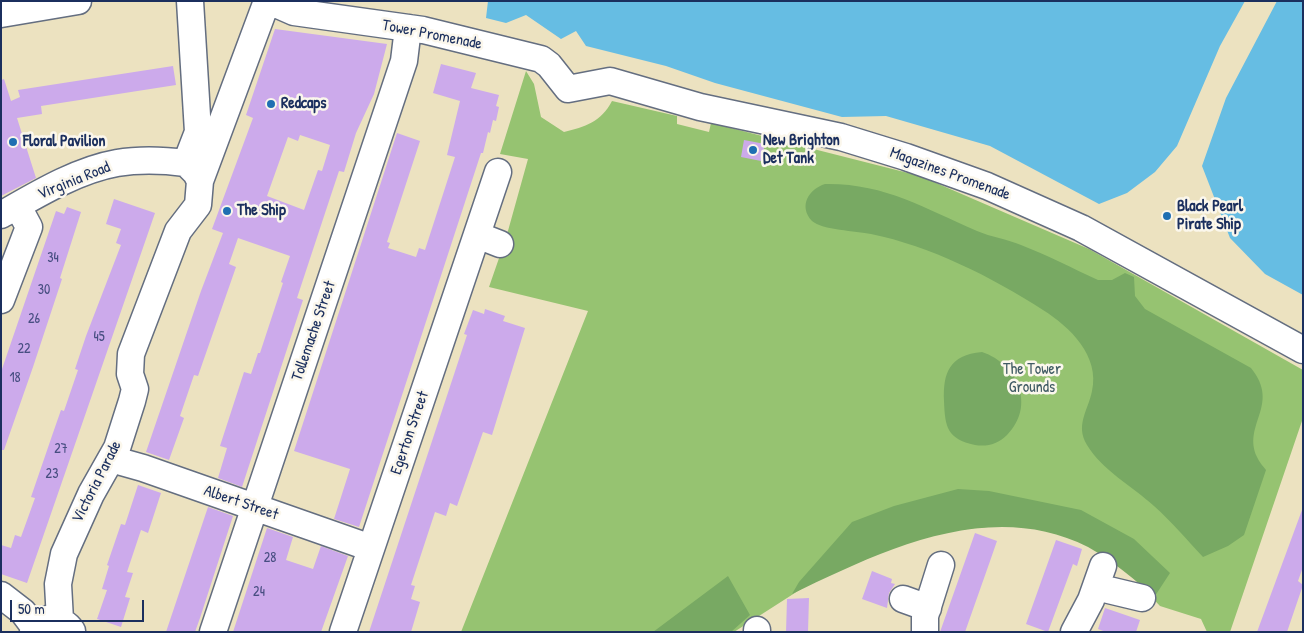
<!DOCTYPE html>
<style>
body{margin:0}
#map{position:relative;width:1304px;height:633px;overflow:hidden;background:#ece2c0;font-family:"Patrick Hand",sans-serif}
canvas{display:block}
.frame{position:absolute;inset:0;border:2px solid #1b2f5e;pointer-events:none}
.scale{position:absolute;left:10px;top:600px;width:134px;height:22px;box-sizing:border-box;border:2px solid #1b2f5e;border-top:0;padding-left:6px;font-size:15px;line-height:18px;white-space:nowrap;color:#1b2f5e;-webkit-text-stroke:4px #fbf7ec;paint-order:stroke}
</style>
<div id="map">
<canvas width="1304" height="633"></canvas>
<div class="frame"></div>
<div class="scale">50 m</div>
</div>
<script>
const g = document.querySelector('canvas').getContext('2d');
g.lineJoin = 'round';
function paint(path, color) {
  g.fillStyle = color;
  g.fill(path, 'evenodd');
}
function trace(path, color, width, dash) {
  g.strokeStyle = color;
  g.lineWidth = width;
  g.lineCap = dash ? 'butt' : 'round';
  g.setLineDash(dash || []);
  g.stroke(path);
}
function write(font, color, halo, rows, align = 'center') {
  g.font = font + ' "Patrick Hand",sans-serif';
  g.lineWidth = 5;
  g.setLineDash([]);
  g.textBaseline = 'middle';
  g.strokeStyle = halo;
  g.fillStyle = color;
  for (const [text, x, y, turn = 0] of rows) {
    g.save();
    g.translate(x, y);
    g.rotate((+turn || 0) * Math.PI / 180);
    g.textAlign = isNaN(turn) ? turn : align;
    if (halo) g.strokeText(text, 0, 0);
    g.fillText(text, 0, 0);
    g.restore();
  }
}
paint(new Path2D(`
 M526 71 534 84 541 117 564 132C585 127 601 122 612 101L677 116V124L709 132 711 123 920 176 1089 249 1303 370V418L1230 632H1207L1201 619 1160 606 1114 558 1046 521 928 533 812 582 734 632H461L588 311 489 287 506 238 528 159 500 154Z`), '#96c371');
paint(new Path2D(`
 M825 184C884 183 924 208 977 231 991 237 1007 239 1021 245 1047 255 1072 268 1098 280H1112L1125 273 1134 277 1135 296 1145 309 1251 368C1281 405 1242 424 1257 457 1259 462 1263 466 1266 470L1244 535 1228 546 1203 557C1187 540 1171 521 1154 506 1132 486 1102 470 1087 445 1075 425 1088 411 1092 391 1100 356 1070 327 1043 310 992 277 930 246 871 234 856 231 822 230 812 221 798 206 809 189 825 184Z
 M982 352C1018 364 1036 406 1007 435 998 444 987 447 975 445 947 439 945 427 944 401 943 373 949 355 982 352Z
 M958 489 989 491 1081 510 1134 539 1170 573 1155 596C1133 579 1112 560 1088 547 990 497 881 551 792 594L799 582 852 522 894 506Z
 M728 576 750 615 731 632H653Z`), '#78a963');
paint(new Path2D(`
 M488 1H1245L1220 46 1177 146 1155 172 1127 193 1099 204 990 146 886 116 842 117 715 83 666 66 586 46 576 31 561 39 526 15 506 23 486 18Z
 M1277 1H1303V295L1265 274 1230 238 1202 166 1226 98Z`), '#66bde3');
paint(new Path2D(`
 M275 29 387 44 374 94 356 133 344 172 339 171 331 195 297 298 303 300 242 487 218 478 227 448 220 446 244 372 251 374 258 353H260L283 283 281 282 290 256 238 238 229 264 236 267 198 376 194 375 180 416 184 418 169 460 146 452 201 291 223 233 212 229 253 118 246 115ZM300 135 330 145 322 171 318 170 304 210 267 196 288 137 298 141Z
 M441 64 476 73 471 88 499 95 496 106 499 107 496 121 493 120 490 133 488 132 483 153H481L359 527 334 519 350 469 294 451 397 133 420 141 387 242 390 243 388 248 416 257 419 248 425 250 455 157 447 155 460 101 433 93Z
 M173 66 176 85 41 106 42 114 17 118 36 178 1 196V80L4 79 11 101 20 97 18 90Z
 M744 140 765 144 761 161 741 157Z
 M114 199 155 213 27 583 1 574V545L11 548 15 535 21 537 35 498 31 497 54 430 61 410 64 411 78 370 75 369 86 336 121 245 116 243 121 229 106 224Z
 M67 207 81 212 60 278 62 279 33 367 4 450H1V372L56 211 64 214Z
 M485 309 505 316 503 321 525 328 492 435 483 432 457 506 450 503 446 516 435 512 411 585 415 586 411 599 420 602 411 632H369L467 335 464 334 473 310 484 314Z
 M138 485 161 493 148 533 141 530 127 572 133 573 125 597 130 598 121 627 97 619 107 590 102 589 109 566 107 565 121 524 125 525Z
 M208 507 233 516 200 618 195 632H166Z
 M1302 510 1303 567 1298 581 1303 585 1287 632H1257Z
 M267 528 293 537 286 560 313 569 321 546 348 556 321 632H233Z
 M975 533 997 541 989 564 965 632H940Z
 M1056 540 1082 549 1077 566 1073 564 1048 632 1026 624Z
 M872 571 892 579 891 583 895 584 889 593 887 608 862 599Z
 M809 598 808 632H786L787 599Z
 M1105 608 1140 620 1136 632H1106L1098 629Z`), '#ccaaeb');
const minor = new Path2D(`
 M269 1 294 12 423 30 541 59 549 65 568 89 610 81 700 107 841 137 906 157 987 186 1081 228 1303 350
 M1 14 78 1
 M186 163 198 132 190 1
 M1 215C36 195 77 170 117 163 140 159 163 160 186 163L196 173 200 181
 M477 235 500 244
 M1 300 29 227 22 214 12 209
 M111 459 143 468 371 548
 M1096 587 1142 598
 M1 595 23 612 35 628
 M903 599 928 608
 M60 620 58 584 64 554 91 494 117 448 132 401 135 389 130 374 131 354 178 231 198 205 200 181 267 1
 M757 630V632
 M33 632C40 613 62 616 72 631
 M213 632 395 88 404 61 408 28
 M343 632 498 172
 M925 632V616L941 565
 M1074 632 1091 600 1103 566`);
trace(minor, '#646e80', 29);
trace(minor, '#fff', 26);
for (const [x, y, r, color] of [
 [271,104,5,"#1f6fb2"],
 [13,142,5,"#1f6fb2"],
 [753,150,5,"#1f6fb2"],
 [227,211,5,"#1f6fb2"],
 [1167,216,5,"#1f6fb2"]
]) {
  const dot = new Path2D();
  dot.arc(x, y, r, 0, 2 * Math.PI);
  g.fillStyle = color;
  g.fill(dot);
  trace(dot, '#fbf7ec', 2);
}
write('14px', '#474e81', null, [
 ["34",53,258],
 ["30",44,290],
 ["26",34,319],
 ["45",99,337],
 ["22",24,349],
 ["18",15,378],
 ["27",61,449],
 ["23",52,474],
 ["28",270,558],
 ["24",259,592]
]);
write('16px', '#1b2f5e', '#fbf7ec', [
 ["Tower Promenade",432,35,11],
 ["Magazines Promenade",950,174,20],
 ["Virginia Road",74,181,-22],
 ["Tollemache Street",314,331,-71],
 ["Egerton Street",410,433,-71],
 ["Victoria Parade",97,482,-63],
 ["Albert Street",241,503,19]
]);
write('bold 16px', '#1b2f5e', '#fbf7ec', [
 ["Redcaps",281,104],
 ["New Brighton",763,141],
 ["Det Tank",763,159],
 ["Floral Pavilion",23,142],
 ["Black Pearl",1177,207],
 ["Pirate Ship",1177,225],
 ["The Ship",237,211]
], 'left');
write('16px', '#405b64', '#fbf7ec', [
 ["The Tower",1032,370],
 ["Grounds",1032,388]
]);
</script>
